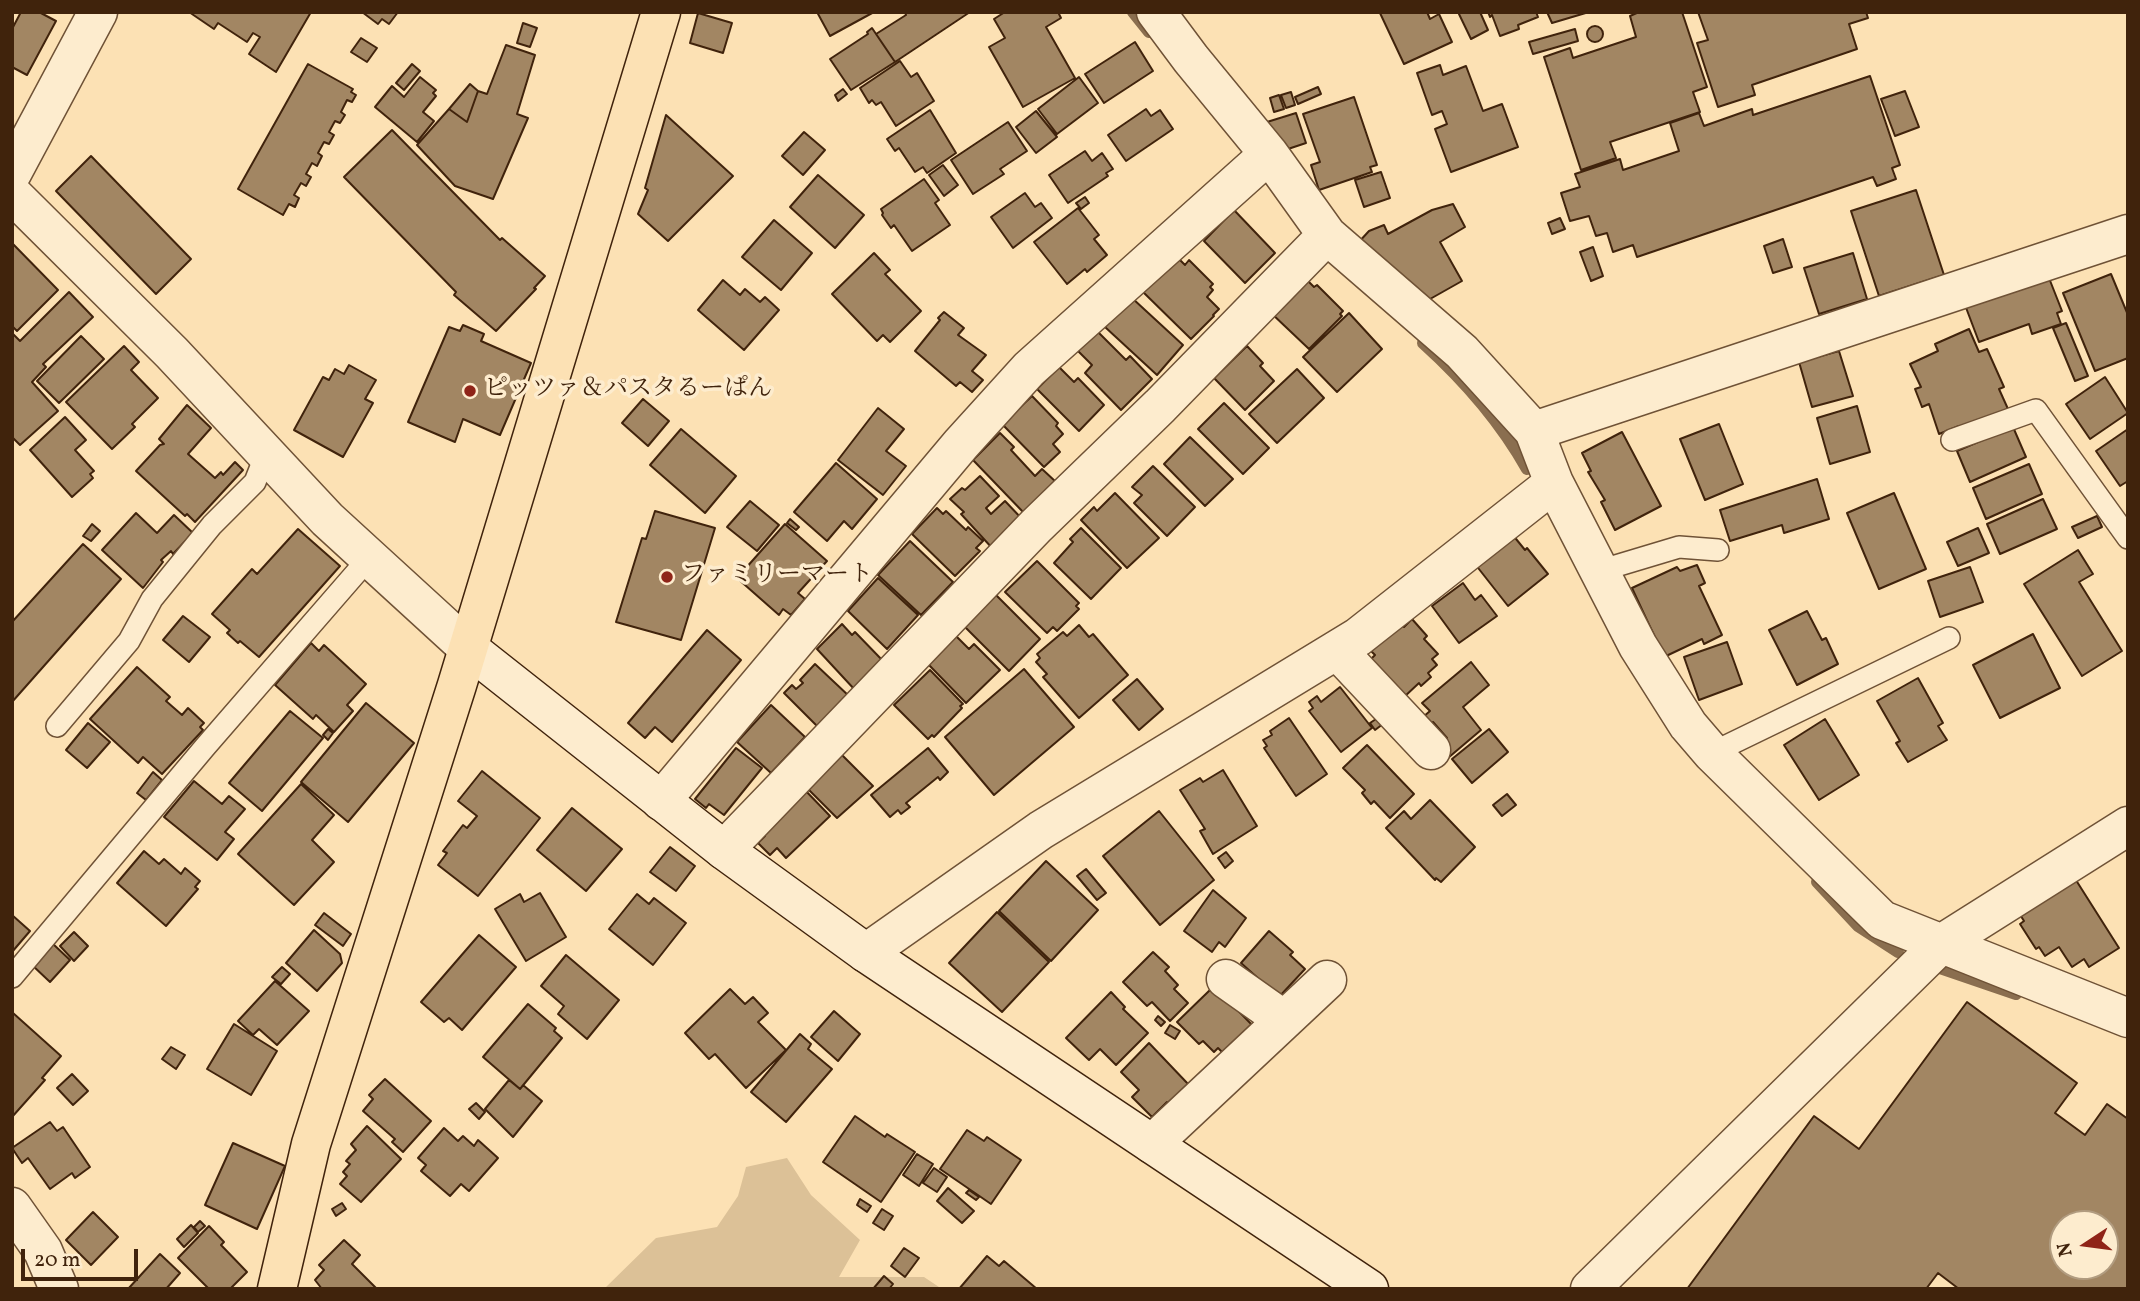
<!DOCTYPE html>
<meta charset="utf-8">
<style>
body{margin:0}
#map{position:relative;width:2140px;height:1301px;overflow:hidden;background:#fce1b4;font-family:Vollkorn,serif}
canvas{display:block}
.frame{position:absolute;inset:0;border:14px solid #40230c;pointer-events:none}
.north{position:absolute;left:2049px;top:1210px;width:70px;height:70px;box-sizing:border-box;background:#fdecce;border:2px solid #b19c80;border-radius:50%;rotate:257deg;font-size:19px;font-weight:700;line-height:28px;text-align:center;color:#40230c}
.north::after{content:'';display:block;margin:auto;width:24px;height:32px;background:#8f2418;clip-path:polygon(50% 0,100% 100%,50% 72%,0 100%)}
.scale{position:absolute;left:21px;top:1249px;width:117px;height:32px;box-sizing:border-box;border:4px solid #40230c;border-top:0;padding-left:9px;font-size:21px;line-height:24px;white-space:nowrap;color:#40230c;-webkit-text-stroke:5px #fdecce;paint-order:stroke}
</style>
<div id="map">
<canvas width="2140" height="1301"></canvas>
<div class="frame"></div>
<div class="north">N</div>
<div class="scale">20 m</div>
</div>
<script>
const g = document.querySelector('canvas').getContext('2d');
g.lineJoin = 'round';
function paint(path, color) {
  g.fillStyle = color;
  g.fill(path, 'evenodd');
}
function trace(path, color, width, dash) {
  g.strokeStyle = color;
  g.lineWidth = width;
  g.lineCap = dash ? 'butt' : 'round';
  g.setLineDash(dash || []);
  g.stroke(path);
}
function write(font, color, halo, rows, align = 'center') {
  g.font = font + ' Vollkorn,"Noto Serif JP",serif';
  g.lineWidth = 7;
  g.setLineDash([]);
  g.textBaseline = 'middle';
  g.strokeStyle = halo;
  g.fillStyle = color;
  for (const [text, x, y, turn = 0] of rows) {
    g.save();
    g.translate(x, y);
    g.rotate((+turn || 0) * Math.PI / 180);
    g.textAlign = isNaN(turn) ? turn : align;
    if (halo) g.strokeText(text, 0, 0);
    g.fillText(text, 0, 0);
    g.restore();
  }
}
paint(new Path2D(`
 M787 1158 811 1195 860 1240 839 1277H924L942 1289H604L656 1238 717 1227 738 1196 746 1167Z`), '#dcc197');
trace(new Path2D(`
 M1133 12 1149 32
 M1423 343C1464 380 1500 421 1527 469
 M1817 882 1858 926 1898 952
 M1940 968 2016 994`), '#8a6e4f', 12);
const building = new Path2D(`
 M21 12H39L56 21 27 75 12 67V29Z
 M189 12H311L276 72 249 54 260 37 253 33 247 42 218 23 214 29Z
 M362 12H398L389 24 382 19 378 24Z
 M817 12H874L830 36Z
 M905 12H970L895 62 876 34 906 15Z
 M1005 12H1058L1061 18 1046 27 1075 78 1023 107 989 47 1005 38 994 19Z
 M1427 12 1430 19 1439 14 1452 42 1404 64 1380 13Z
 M1458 12H1480L1488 30 1471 39Z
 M1488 12H1536L1538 17 1518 25 1519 29 1500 36 1492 15 1490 17Z
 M1547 12H1589L1552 23Z
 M1639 12H1682L1707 87 1693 92 1700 112 1610 142 1616 158 1581 170 1544 57 1570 48 1573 58 1636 37 1630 16Z
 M1698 12H1866L1868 18 1849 24 1857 49 1752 85 1755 95 1718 107 1697 43 1708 40Z
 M698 13 732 23 723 53 690 43Z
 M523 23 537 28 530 47 517 43Z
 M1587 34a8 8 0 1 1 16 0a8 8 0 1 1-16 0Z
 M872 28 895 62 851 90 830 59 868 34 867 32Z
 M1575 29 1578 41 1533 54 1529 42Z
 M361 38 377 48 367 62 351 52Z
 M1135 42 1153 71 1104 103 1085 74Z
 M506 45 535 55 517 114 528 118 493 199 455 186 417 145 449 109 467 122 478 91 487 94Z
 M900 61 911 77 917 73 934 101 896 126 881 102 876 105 872 100 869 103 860 88Z
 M308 64 353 89 351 92 356 95 352 102 347 100 341 112 345 115 340 123 335 121 329 132 334 135 329 144 324 142 318 153 322 156 317 166 312 163 306 174 311 177 306 186 301 183 294 195 299 198 295 207 289 204 283 215 238 189Z
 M412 64 420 71 404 90 396 83Z
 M1440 65 1443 75 1466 66 1483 111 1502 104 1518 147 1451 172 1435 129 1447 124 1442 111 1432 115 1417 73Z
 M1870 76 1900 165 1892 168 1896 179 1877 186 1873 177 1637 257 1633 245 1613 252 1607 233 1596 236 1589 216 1570 221 1561 193 1580 187 1575 174 1620 159 1623 170 1679 151 1670 123 1699 113 1704 126 1752 109 1753 115Z
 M420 77 436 90 433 93 436 96 423 112 434 121 417 142 375 107 392 86 404 97Z
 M1079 77 1098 103 1057 134 1038 109Z
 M470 84 478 91 467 122 449 109Z
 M1318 87 1321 94 1298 104 1295 97Z
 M843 89 847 94 838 101 835 95Z
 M1905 91 1919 127 1895 136 1881 99Z
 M1291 92 1295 105 1286 108 1281 95Z
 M1279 95 1284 109 1274 112 1270 98Z
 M1354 97 1377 165 1370 167 1372 172 1319 190 1311 165 1320 162 1303 114Z
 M1146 109 1151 116 1160 110 1173 129 1126 161 1108 135Z
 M930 110 956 153 927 173 923 167 915 172 899 148 895 151 887 139Z
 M1036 111 1057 137 1036 153 1016 127Z
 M1296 113 1306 143 1282 151 1267 122Z
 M666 115 733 176 668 241 638 214 648 190 645 188Z
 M1008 122 1027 151 1000 169 1004 174 973 194 951 160Z
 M392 130 500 240 502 238 545 276 534 288 536 289 496 331 454 295 456 292 344 177Z
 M804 132 825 150 803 175 782 156Z
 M1085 151 1092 161 1102 153 1113 169 1106 173 1108 176 1068 203 1049 175Z
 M91 156 191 259 156 294 56 191Z
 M943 165 958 185 944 196 929 175Z
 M1381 172 1390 198 1364 207 1355 180Z
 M818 175 864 215 835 248 790 207Z
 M924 179 939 200 935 203 950 225 912 251 894 225 891 228 882 215 883 213 881 209Z
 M1916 190 1944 275 1879 296 1851 211Z
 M1025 193 1035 207 1041 203 1052 218 1013 248 991 217Z
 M1085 197 1089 203 1081 209 1076 203Z
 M1453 204 1465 227 1440 242 1462 281 1423 303 1357 244 1369 231 1384 225 1388 234 1432 210Z
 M1078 208 1099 235 1094 239 1107 255 1087 272 1085 269 1067 284 1034 242Z
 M1234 210 1275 253 1245 283 1204 241Z
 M1560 218 1565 229 1552 234 1548 223Z
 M774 220 812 253 781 290 742 257Z
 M1783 239 1792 267 1773 273 1764 246Z
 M12 243 58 290 17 331 12 326Z
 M1593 247 1603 276 1591 281 1580 252Z
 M874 253 890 270 885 274 921 311 890 342 883 335 877 341 832 294Z
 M1853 253 1867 299 1819 314 1804 268Z
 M1175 255 1185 265 1189 260 1213 284 1210 287 1213 290 1207 297 1219 309 1213 315 1214 316 1191 339 1141 290Z
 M2111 274 2128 315V358L2095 371 2063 293Z
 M1304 277 1314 287 1317 285 1343 311 1340 314 1342 316 1309 349 1270 312Z
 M2049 278 2062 311 2057 313 2061 324 2032 334 2029 324 1979 342 1965 305Z
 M723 280 740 295 745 289 760 302 765 297 779 310 744 350 698 310Z
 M69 292 93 317 43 364 46 367 32 382 58 411 20 445 12 437V333L20 341Z
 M1132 298 1183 345 1157 375 1105 327Z
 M944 312 964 328 958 335 986 355 972 371 983 380 972 392 960 382 956 386 915 351 940 320 938 318Z
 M1349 313 1382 349 1337 392 1303 357Z
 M2066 323 2088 376 2075 381 2053 328Z
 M463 325 484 334 481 341 531 363 500 435 463 419 455 442 408 422 449 327 460 331Z
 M1969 329 1979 352 1987 349 2004 387 1999 389 2008 409 1977 423 1960 429 1959 426 1939 434 1929 404 1922 407 1915 389 1921 387 1910 364 1938 351 1935 344Z
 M1096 330 1126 360 1130 356 1152 379 1121 410 1085 373 1092 365 1077 350Z
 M81 336 104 359 59 403 37 381Z
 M124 346 139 362 131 370 158 398 132 424 135 427 112 449 66 402Z
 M1247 346 1263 363 1260 366 1274 381 1245 410 1214 378Z
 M1839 351 1853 396 1812 407 1799 362Z
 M349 365 376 380 365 399 373 403 343 457 294 430 323 377 329 380 335 369 344 374Z
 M1059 367 1074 382 1078 378 1104 405 1079 431 1037 389Z
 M1297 369 1324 398 1277 443 1249 414Z
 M2105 377 2128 413 2090 439 2066 404Z
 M1032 396 1058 423 1056 426 1063 434 1053 444 1060 452 1044 467 1002 424Z
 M643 399 669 421 648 446 622 423Z
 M1224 403 1269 448 1243 474 1198 429Z
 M187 405 211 428 188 454 215 478 221 472 223 475 235 462 243 470 195 522 187 514 185 516 136 471 160 445 164 444 159 439Z
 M1857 406 1870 452 1830 464 1817 418Z
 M878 408 904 429 886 451 906 466 883 495 838 460Z
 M65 417 86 440 75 450 94 471 90 474 93 478 72 497 30 450Z
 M1719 424 1743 484 1705 500 1680 439Z
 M2013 427 2026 457 1970 482 1957 451Z
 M681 429 736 476 705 513 650 465Z
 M2128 429V481L2120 486 2096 451Z
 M1622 432 1661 506 1615 530 1601 502 1605 500 1588 472 1591 471 1582 453Z
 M1000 433 1014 447 1011 450 1035 476 1042 469 1056 482 1024 513 973 460Z
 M1190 437 1233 479 1205 506 1164 464Z
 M836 463 877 499 852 529 844 521 827 541 794 512Z
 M2029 464 2042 494 1986 519 1973 488Z
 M1153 466 1195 507 1167 536 1134 503 1142 495 1132 487Z
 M980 476 999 496 986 508 991 514 1005 501 1023 520 993 549 961 514 964 512 950 499 962 488 965 490Z
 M1817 479 1829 519 1784 533 1782 525 1730 541 1720 510Z
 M1115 493 1159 538 1127 568 1081 520 1094 507 1097 511Z
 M1894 493 1926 569 1879 589 1847 513Z
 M2043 499 2057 529 2000 554 1987 524Z
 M750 501 779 525 757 551 727 527Z
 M937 508 943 514 946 511 966 530 968 527 983 541 976 548 980 551 955 576 912 534Z
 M655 511 715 528 681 640 616 622 642 538 646 539Z
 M136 513 157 533 174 515 193 533 173 554 171 551 161 560 163 562 143 588 102 550Z
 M2097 516 2102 527 2078 538 2072 527Z
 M790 519 799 527 796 530 787 523Z
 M92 524 100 531 91 541 83 536Z
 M785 524 827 561 798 593 805 599 791 615 783 609 779 615 737 578Z
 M1081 528 1121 568 1091 599 1054 563 1073 542 1070 539Z
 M1978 528 1989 553 1958 566 1947 542Z
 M298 529 340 566 259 657 240 641 238 643 227 633 230 630 212 614 252 569 257 574Z
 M1512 534 1525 550 1527 548 1548 574 1508 606 1475 564Z
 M910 541 953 582 921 615 878 575Z
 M83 544 121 579 12 702V622Z
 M2078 550 2093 574 2079 582 2122 651 2082 676 2024 584Z
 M1037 561 1079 603 1076 606 1079 609 1057 631 1053 627 1047 633 1005 592Z
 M1697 565 1705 583 1699 586 1722 635 1704 644 1702 639 1664 657 1632 588 1677 567 1680 571Z
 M1970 567 1983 602 1940 617 1928 581Z
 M878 578 918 615 887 649 848 611Z
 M1463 583 1475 600 1481 595 1497 616 1459 643 1432 606Z
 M994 593 1040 639 1009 671 962 624Z
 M1807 611 1822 640 1826 638 1838 664 1797 685 1769 630Z
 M183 616 210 637 189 662 163 640Z
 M1412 619 1427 636 1424 639 1438 654 1432 659 1437 665 1428 673 1431 677 1421 686 1419 683 1403 698 1370 660 1375 655 1371 651 1401 624 1404 627Z
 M842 624 852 635 855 632 884 662 855 690 817 649Z
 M1079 625 1089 637 1093 634 1128 675 1079 718 1043 677 1047 674 1036 662 1040 658 1037 654 1063 632 1067 636Z
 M707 630 741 660 672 742 655 727 645 738 628 723Z
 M2033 634 2060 688 2000 718 1973 665Z
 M956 636 969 649 974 644 1000 670 966 703 928 664Z
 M1727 642 1742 684 1699 700 1684 657Z
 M311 643 319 651 324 645 366 684 347 705 353 711 334 732 316 715 313 719 275 685Z
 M1471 662 1489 685 1463 707 1481 730 1448 758 1438 745 1447 738 1433 722 1430 725 1423 717 1430 711 1422 703Z
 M815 664 850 697 819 728 784 693 792 685 796 689 803 683 800 680Z
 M137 667 170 697 166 701 182 715 188 708 204 723 200 727 203 730 162 774 143 757 138 763 90 719Z
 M1024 669 1074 727 994 795 945 737Z
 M930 670 963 704 960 706 962 708 934 737 932 735 928 739 894 705Z
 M1918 678 1943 723 1938 726 1947 740 1908 762 1896 743 1900 741 1877 701Z
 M1137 679 1163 709 1139 730 1113 700Z
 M1340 687 1372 728 1341 752 1309 711 1313 708 1309 702 1317 696 1321 702Z
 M366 703 414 743 348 822 301 782Z
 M771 705 805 737 771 773 737 742Z
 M290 711 323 738 262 811 229 783Z
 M1379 717 1383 724 1375 730 1370 723Z
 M1289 718 1327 774 1296 796 1264 748 1267 746 1263 740 1272 735 1270 731Z
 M1825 719 1859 775 1819 800 1784 745Z
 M88 723 110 742 87 768 66 750Z
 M328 729 333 733 328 740 323 735Z
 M1489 729 1508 752 1472 783 1452 759Z
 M1367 745 1414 794 1390 818 1374 801 1371 804 1362 793 1365 790 1343 768Z
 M736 748 762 768 724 815 709 804 706 808 695 799Z
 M928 748 948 772 940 780 938 777 906 803 910 807 901 814 898 810 890 817 871 795Z
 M840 753 873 786 837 818 806 787Z
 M1223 770 1257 826 1213 854 1200 831 1205 829 1180 790 1200 778 1203 782Z
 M482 771 540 818 478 896 438 865 447 853 443 851 463 825 467 828 477 816 458 801Z
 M153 772 162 780 146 800 137 793Z
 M194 781 222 804 229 796 245 809 225 832 234 839 217 860 164 817Z
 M301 784 334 815 312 840 334 862 294 905 238 854Z
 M803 788 830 816 786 858 777 848 770 855 758 843 765 836 759 830Z
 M1507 794 1516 805 1502 816 1493 805Z
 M1430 800 1475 847 1441 882 1436 878 1435 880 1386 828 1404 811 1411 819Z
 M572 808 622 849 586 891 537 850Z
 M1159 811 1214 880 1160 925 1103 856Z
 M670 847 695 866 676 891 650 872Z
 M144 851 159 864 164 859 181 874 185 868 200 881 195 887 198 889 166 926 117 883Z
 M1226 852 1233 861 1225 868 1218 858Z
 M1046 861 1098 910 1051 961 999 911Z
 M1086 869 1106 893 1097 900 1077 876Z
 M2074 877 2119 948 2089 967 2084 959 2072 967 2059 947 2045 956 2039 947 2036 949 2020 924 2024 921 2019 913Z
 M1213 890 1246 918 1225 947 1219 942 1212 952 1184 931Z
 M540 893 566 937 526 961 495 909 520 894 524 902Z
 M637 894 649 904 654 898 686 923 653 965 609 929Z
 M997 912 1049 962 1002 1012 949 963Z
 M324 913 351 934 343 946 315 925Z
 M12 915 30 931 12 952Z
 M314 930 340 954 342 963 317 991 286 963Z
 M1269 931 1293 952 1290 955 1305 969 1279 997 1241 963Z
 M74 932 88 946 74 961 60 946Z
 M479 935 516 967 462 1030 449 1018 444 1022 421 1002Z
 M52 943 70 960 50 982 32 965Z
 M1153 952 1169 967 1165 971 1178 985 1174 989 1188 1003 1170 1021 1152 1002 1147 1006 1123 982Z
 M566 955 619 1000 587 1039 558 1014 564 1006 541 986Z
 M282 967 290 974 281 984 272 977Z
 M275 981 309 1011 277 1045 259 1029 253 1035 238 1021Z
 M1216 988 1254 1027 1225 1055 1218 1048 1214 1052 1203 1041 1199 1044 1177 1022 1211 989Z
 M730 989 745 1004 753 997 768 1013 758 1022 786 1050 746 1088 715 1054 709 1059 685 1033Z
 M1111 992 1125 1007 1123 1009 1148 1033 1116 1065 1100 1049 1089 1060 1066 1038Z
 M1967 1002 2077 1083 2055 1113 2085 1135 2107 1104 2128 1119V1289H1959L1938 1273 1926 1289H1687L1814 1116 1859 1149ZM2063 1224H2105V1266H2063Z
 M528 1004 556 1028 554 1031 562 1038 520 1089 483 1057Z
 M834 1011 860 1034 838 1061 811 1037Z
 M13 1013 61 1056 42 1078 45 1080 12 1117Z
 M1158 1016 1165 1022 1161 1026 1155 1020Z
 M234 1024 277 1051 251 1095 207 1069Z
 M1170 1025 1180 1031 1175 1039 1165 1033Z
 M800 1034 811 1044 808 1049 832 1069 786 1122 751 1092Z
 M1149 1043 1189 1085 1169 1105 1167 1102 1152 1117 1132 1097 1139 1090 1121 1072Z
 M171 1047 185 1055 176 1069 162 1059Z
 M72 1074 88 1091 73 1105 57 1088Z
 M385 1079 431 1121 403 1152 392 1142 395 1139 363 1111 373 1099 369 1095Z
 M509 1080 520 1089 523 1085 542 1101 513 1137 485 1109Z
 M476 1103 485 1112 479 1119 469 1109Z
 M855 1116 885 1137 887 1134 915 1152 881 1202 823 1162Z
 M50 1122 57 1131 63 1127 90 1167 75 1178 72 1173 50 1189 28 1158 22 1163 12 1148Z
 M367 1126 401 1159 361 1202 340 1184 347 1176 343 1172 350 1164 346 1161 356 1150 351 1144Z
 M444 1128 458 1141 463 1136 474 1146 478 1140 498 1158 469 1191 461 1184 450 1196 421 1171 426 1165 418 1158Z
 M967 1130 984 1141 987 1137 1021 1160 991 1204 940 1169Z
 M233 1143 285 1166 257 1229 205 1205Z
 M917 1154 933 1164 919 1186 903 1175Z
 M934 1168 947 1177 937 1192 923 1183Z
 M948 1188 974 1211 962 1223 937 1201Z
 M969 1190 979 1197 976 1200 966 1193Z
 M860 1199 871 1206 867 1212 857 1205Z
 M342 1203 346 1209 336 1216 332 1209Z
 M882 1209 893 1216 884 1230 873 1223Z
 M93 1212 118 1237 91 1265 66 1240Z
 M200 1221 205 1226 198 1232 194 1227Z
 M191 1225 198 1233 184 1247 177 1239Z
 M209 1226 224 1242 221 1245 247 1272 230 1289H209L178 1258Z
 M344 1240 360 1255 352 1264 377 1289H322L315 1280 324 1270 319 1265Z
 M904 1248 919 1258 905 1277 891 1266Z
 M160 1254 180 1273 166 1289H128Z
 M987 1256 999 1266 1004 1261 1037 1289H959Z
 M884 1276 893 1284 889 1289H873Z`);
paint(building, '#a28663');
trace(building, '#40230c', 2);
const lane = new Path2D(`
 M1952 440 2036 410 2128 538
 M1599 571 1679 547 1718 550
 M57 726 129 641 152 599 212 525 255 482 266 454
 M1712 753 1949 638
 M12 977 205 747 369 558`);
const street = new Path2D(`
 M1156 12 1191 59 1269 154 1327 235 1462 352 1534 431 1554 483 1638 646 1688 725 1712 753 1882 920 2128 1018
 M12 173 98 12
 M12 194 172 353 327 519 468 648
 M1534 431 2128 234
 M1337 650 1431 750
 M661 801 961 444 1029 369 1269 154
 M724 850 1036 526 1160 406 1327 235
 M866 953 1041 830 1358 637 1554 483
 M1226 979 1284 1020
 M1152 1144 1327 980
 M12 1207 43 1251 59 1289
 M1590 1289 1941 944 2128 826`);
const secondary = new Path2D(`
 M468 648 724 850 866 953 1369 1289`);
const primary = new Path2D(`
 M277 1289 311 1144 457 685 661 12`);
trace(lane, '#6f5236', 24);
trace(street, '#6f5236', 41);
trace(secondary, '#40230c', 41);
trace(primary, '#40230c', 41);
trace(lane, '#fdecce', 21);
trace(street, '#fdecce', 38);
trace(secondary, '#fdecce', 38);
trace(primary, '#fce1b4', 38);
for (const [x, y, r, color] of [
 [470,391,7,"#8f2418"],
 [667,577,7,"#8f2418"]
]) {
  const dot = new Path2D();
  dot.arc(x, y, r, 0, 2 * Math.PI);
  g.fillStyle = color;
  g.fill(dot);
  trace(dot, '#fdecce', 2.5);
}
write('24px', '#40230c', '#fdecce', [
 ["ピッツァ＆パスタるーぱん",484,391],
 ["ファミリーマート",681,577]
], 'left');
</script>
